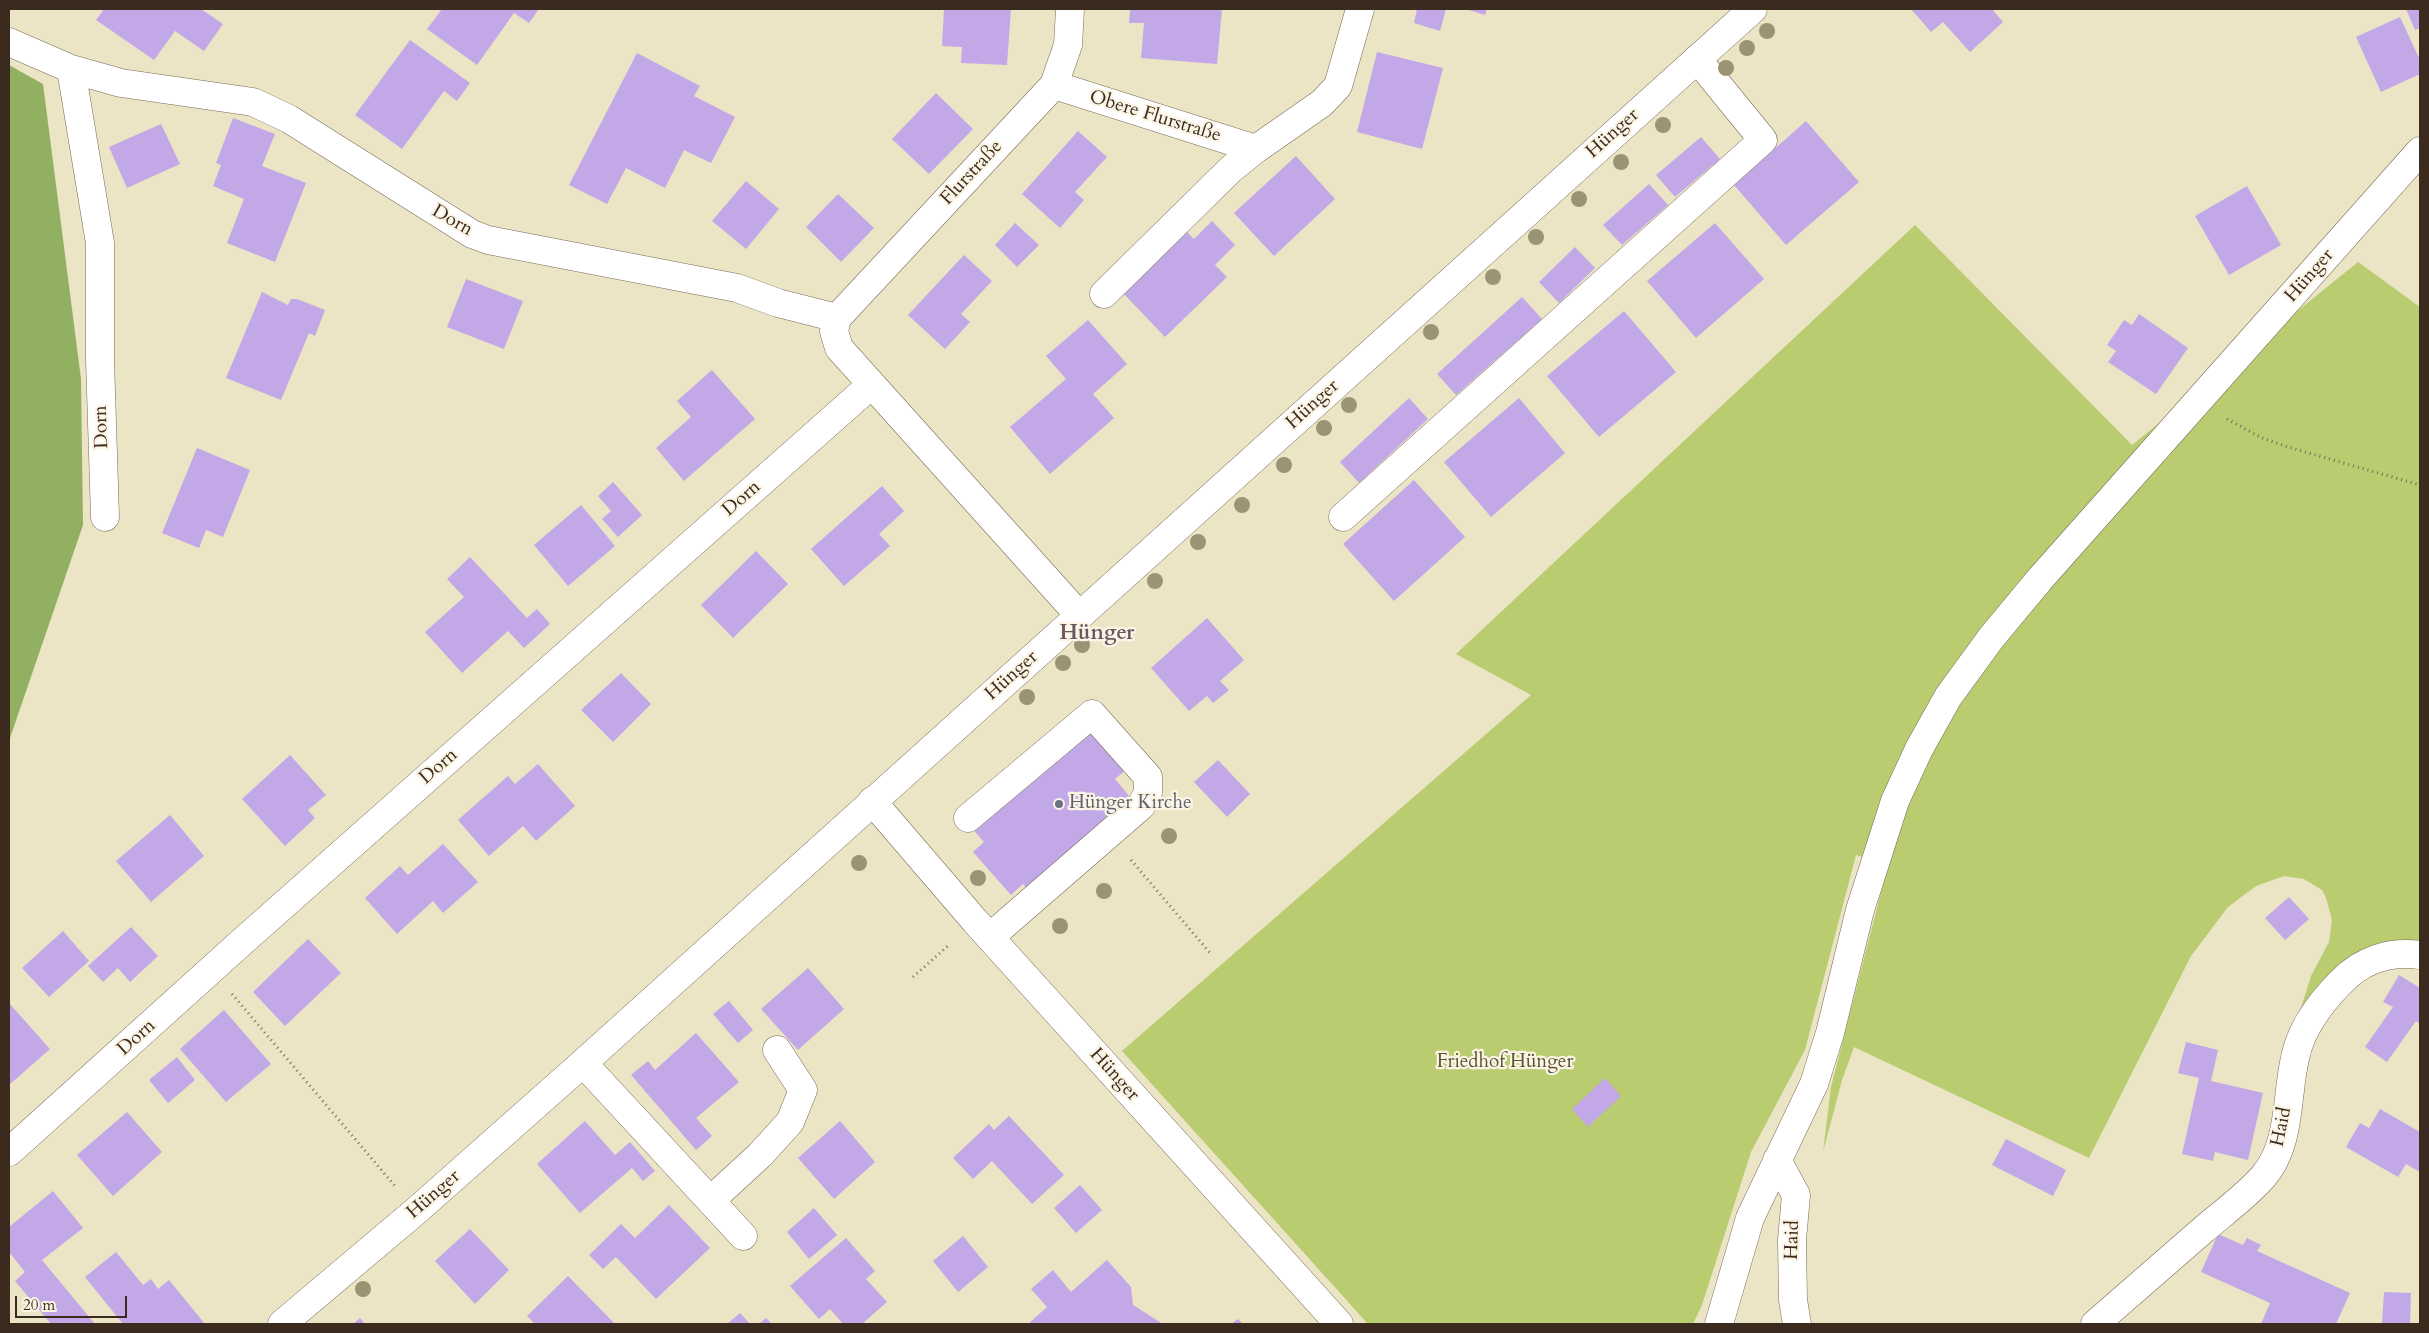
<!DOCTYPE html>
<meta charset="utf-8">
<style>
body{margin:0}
#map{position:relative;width:2429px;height:1333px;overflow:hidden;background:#ebe4c5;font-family:Cardo,serif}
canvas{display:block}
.frame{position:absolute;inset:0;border:10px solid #3b2a1e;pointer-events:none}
.scale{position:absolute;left:15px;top:1296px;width:112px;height:22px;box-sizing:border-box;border:2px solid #3b2a1e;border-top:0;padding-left:6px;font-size:15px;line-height:18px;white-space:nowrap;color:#3b2a1e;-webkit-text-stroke:4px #fcf5e5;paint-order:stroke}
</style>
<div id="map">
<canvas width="2429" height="1333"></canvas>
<div class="frame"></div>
<div class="scale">20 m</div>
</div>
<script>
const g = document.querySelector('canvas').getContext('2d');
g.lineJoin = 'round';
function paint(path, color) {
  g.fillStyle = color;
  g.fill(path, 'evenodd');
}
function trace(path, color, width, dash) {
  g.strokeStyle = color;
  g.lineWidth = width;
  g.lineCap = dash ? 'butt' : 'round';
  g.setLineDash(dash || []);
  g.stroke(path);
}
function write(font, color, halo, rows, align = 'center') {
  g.font = font + ' Cardo,serif';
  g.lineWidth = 4.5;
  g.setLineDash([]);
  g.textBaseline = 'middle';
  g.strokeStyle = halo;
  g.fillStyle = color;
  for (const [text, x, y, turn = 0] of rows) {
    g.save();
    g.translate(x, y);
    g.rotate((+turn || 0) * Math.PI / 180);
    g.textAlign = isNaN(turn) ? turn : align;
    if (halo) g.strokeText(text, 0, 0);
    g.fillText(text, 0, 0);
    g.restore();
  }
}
paint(new Path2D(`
 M1915 225 2132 445 2358 262 2420 307V945L2299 1014 2311 976 2329 942 2332 920 2326 898 2322 890 2304 879 2284 876 2256 886 2228 907 2191 956 2089 1158 1854 1047 1842 1080 1823 1152 1831 1087 1888 865 1856 855 1805 1050 1751 1152 1702 1305 1693 1324H1368L1122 1051 1531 695 1456 654Z`), '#b9cc70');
paint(new Path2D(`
 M9 65 43 84 81 379 83 525 9 741Z`), '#92b062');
paint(new Path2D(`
 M104 9H201L223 24 204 51 175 31 154 60 96 20Z
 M442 9H539L529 23 514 13 477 65 427 29Z
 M944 9H1011L1007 65 961 63 962 47 942 46Z
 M1130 9H1222L1217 64 1141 58 1144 23H1129Z
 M1417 9H1446L1440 31 1414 23Z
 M1465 9H1487L1485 15Z
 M1911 9H1992L2003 22 1970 52 1943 22 1931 32Z
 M2406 9H2420V28L2415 30Z
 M2400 17 2420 60V74L2381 92 2356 37Z
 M410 40 470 83 457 101 444 91 402 149 355 115Z
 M1377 52 1443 68 1422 149 1357 132Z
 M637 53 700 86 694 96 735 117 711 163 684 150 665 188 626 168 607 204 569 185Z
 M936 93 973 129 929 174 892 139Z
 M233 118 275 134 262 166 306 183 275 262 227 243 244 199 213 186 221 165 216 163Z
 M1806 121 1859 182 1786 245 1734 185Z
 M161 124 180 164 127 188 109 147Z
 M1078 131 1107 157 1075 192 1084 200 1060 228 1022 194Z
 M1701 137 1720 159 1675 197 1656 175Z
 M1296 156 1335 199 1274 256 1234 213Z
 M746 181 779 209 746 249 712 221Z
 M1649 184 1668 205 1622 245 1603 225Z
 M2247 186 2281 245 2229 275 2195 216Z
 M838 194 874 228 841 262 806 227Z
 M1212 221 1235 245 1215 265 1227 277 1165 337 1123 293 1187 232 1194 239Z
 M1015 223 1039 245 1017 267 995 245Z
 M1715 223 1764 279 1696 338 1647 281Z
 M1575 247 1595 268 1559 303 1539 282Z
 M964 255 992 281 961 314 970 322 945 349 908 315Z
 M466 279 523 301 504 349 447 327Z
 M262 292 288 305 291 299H297L325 310 315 336 309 333 281 400 226 378Z
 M1522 297 1542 319 1456 395 1437 374Z
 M1624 311 1676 372 1599 437 1547 376Z
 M2139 314 2188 348 2156 394 2108 362 2116 351 2107 345 2124 320 2132 325Z
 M1088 320 1127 364 1093 394 1114 418 1050 474 1010 427 1066 379 1046 356Z
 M712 370 755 419 684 481 656 448 691 417 677 401Z
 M1409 398 1428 419 1359 483 1340 462Z
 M1519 398 1565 453 1491 517 1444 462Z
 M197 448 250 470 223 537 206 530 199 548 162 533Z
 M1414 480 1465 537 1394 601 1343 544Z
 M613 482 642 515 618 537 602 519 611 511 598 496Z
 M882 486 904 511 879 534 890 546 844 586 811 549Z
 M581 505 615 546 568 586 534 545Z
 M756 551 788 584 733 638 701 605Z
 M470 557 527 618 537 609 550 624 524 648 508 631 462 673 425 632 464 597 447 579Z
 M1207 618 1244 660 1220 681 1229 690 1213 703 1207 696 1189 711 1151 668Z
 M621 673 651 704 613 742 581 710Z
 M1087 722 1128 768 1115 779 1130 797 1051 866 1053 868 1028 890 1023 884 1011 895 973 852 984 842 970 826Z
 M290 755 326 795 308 810 315 818 285 846 242 799Z
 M1218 760 1250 794 1227 817 1194 782Z
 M538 764 575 806 536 841 523 826 489 856 458 820 508 776 515 784Z
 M170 815 204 856 151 902 116 861Z
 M443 844 478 882 443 913 433 901 397 934 365 898 400 866 408 875Z
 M2289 897 2309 919 2285 940 2265 918Z
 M131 927 158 956 130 982 118 968 103 982 88 966Z
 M63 931 89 961 49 997 22 968Z
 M308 939 341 973 285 1026 253 992Z
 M808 968 844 1009 798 1050 761 1009Z
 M2399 975 2420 988V1024L2416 1021 2387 1062 2365 1047 2393 1007 2383 1002Z
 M729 1001 753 1030 738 1043 713 1014Z
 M9 1003 50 1049 9 1085Z
 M224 1010 271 1064 226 1102 180 1049Z
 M696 1033 739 1082 696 1118 712 1136 696 1150 631 1075 648 1061 655 1070Z
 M2186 1042 2218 1050 2211 1081 2263 1093 2248 1160 2215 1152 2213 1161 2182 1154 2199 1078 2178 1073Z
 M177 1057 195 1080 168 1103 149 1080Z
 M1605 1078 1621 1096 1588 1127 1572 1109Z
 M2380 1109 2420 1132V1172L2406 1164 2398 1177 2346 1147 2360 1123 2369 1128Z
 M127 1112 162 1152 113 1196 77 1155Z
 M1009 1116 1064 1175 1032 1204 992 1161 973 1179 953 1158 989 1124 994 1130Z
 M585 1121 615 1155 630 1142 655 1171 643 1181 632 1168 580 1213 537 1164Z
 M840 1121 875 1162 834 1199 798 1158Z
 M2006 1139 2066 1170 2053 1196 1992 1165Z
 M1080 1185 1102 1210 1076 1233 1054 1208Z
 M53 1191 83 1228 42 1260 95 1324H51L15 1281 25 1272 9 1252V1227Z
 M669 1205 710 1248 656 1299 616 1257 603 1269 589 1255 621 1224 635 1238Z
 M814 1208 837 1235 809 1259 787 1232Z
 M470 1229 509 1270 475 1304 435 1261Z
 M2218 1234 2243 1245 2247 1238 2261 1245 2257 1251 2350 1293 2336 1324H2261L2270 1303 2201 1272Z
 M963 1236 988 1267 958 1292 933 1261Z
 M846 1238 875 1271 866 1279 887 1302 862 1324H843L830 1309 819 1319 790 1286Z
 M116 1252 143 1285 151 1279 158 1289 169 1280 205 1324H123L85 1277Z
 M1107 1260 1131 1287 1133 1305 1163 1324H1028L1047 1307 1031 1289 1053 1270 1071 1292Z
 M568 1276 615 1324H535L527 1316Z
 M2384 1292 2411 1293 2410 1324H2382Z
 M740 1313 750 1324H727Z
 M360 1318 365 1324H353Z
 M766 1318 772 1324H759Z
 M1238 1319 1243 1324H1231Z`), '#c3a8e7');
const minor = new Path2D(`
 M9 42 71 69 121 83 253 102 289 119 472 234 488 240 737 288 778 303 837 318
 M71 69 100 243V360L105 517
 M1054 85 1256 149 1231 169 1104 294
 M1256 149 1322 103 1338 86 1360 9
 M837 318 1054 85 1068 45 1070 9
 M837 318 834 331 839 348 1079 615
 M1343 517 1763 140 1697 59
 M872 801 975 921 1339 1324
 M968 818 1092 714 1148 777V793L1141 806 990 937
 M583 1063 743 1236
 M9 1152 243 941 871 385
 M1777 1160 1796 1195 1792 1240 1793 1300 1797 1324
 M711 1200 760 1155 790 1122 803 1090 777 1050
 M1719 1324 1750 1218 1814 1084 1830 1033 1860 910 1895 801 1919 749 1948 697 1991 638 2040 579 2420 151
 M2095 1324C2131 1293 2167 1261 2203 1230 2223 1213 2246 1196 2263 1177 2291 1145 2286 1097 2295 1058 2301 1028 2320 1003 2341 982 2362 960 2390 951 2420 955`);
const major = new Path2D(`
 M282 1324 416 1211 583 1063 1753 9`);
trace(minor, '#796b58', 29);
trace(major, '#796b58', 29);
trace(new Path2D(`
 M2227 419 2262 438 2288 447 2420 485
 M1131 860 1210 953
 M913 977 950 944
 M232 994 395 1186`), '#796b58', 3, [1, 4]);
trace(minor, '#fff', 28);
trace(major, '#fff', 28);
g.fillStyle = '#9b9474';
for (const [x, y] of [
 [1767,31],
 [1747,48],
 [1726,68],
 [1663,125],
 [1621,162],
 [1579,199],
 [1536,237],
 [1493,277],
 [1431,332],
 [1349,405],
 [1324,428],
 [1284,465],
 [1242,505],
 [1198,542],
 [1155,581],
 [1082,645],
 [1063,663],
 [1027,697],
 [1169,836],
 [859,863],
 [978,878],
 [1104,891],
 [1060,926],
 [363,1289]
]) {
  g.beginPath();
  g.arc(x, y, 8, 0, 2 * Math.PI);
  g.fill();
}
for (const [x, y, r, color] of [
 [1059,804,5,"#6b7280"]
]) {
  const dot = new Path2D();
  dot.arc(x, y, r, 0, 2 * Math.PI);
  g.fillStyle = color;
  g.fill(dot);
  trace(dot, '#fcf5e5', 2);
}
write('19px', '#3b2a1e', '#fcf5e5', [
 ["Obere Flurstraße",1155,117,17],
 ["Hünger",1613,134,-42],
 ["Flurstraße",972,173,-47],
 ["Dorn",452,221,30],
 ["Hünger",2310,276,-49],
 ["Hünger",1313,405,-42],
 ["Dorn",102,427,-92],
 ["Dorn",742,499,-41],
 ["Hünger",1012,676,-42],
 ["Dorn",439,767,-41],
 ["Dorn",137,1038,-42],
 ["Hünger",1114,1075,48],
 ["Haid",2282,1127,-78],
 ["Hünger",434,1195,-41],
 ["Haid",1793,1240,-88]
]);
write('19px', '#5b616d', '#fcf5e5', [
 ["Hünger Kirche",1069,804]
], 'left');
write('19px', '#5a5232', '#fcf5e5', [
 ["Friedhof Hünger",1505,1063]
]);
write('bold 21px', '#6b5664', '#fcf5e5', [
 ["Hünger",1097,634]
]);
</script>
